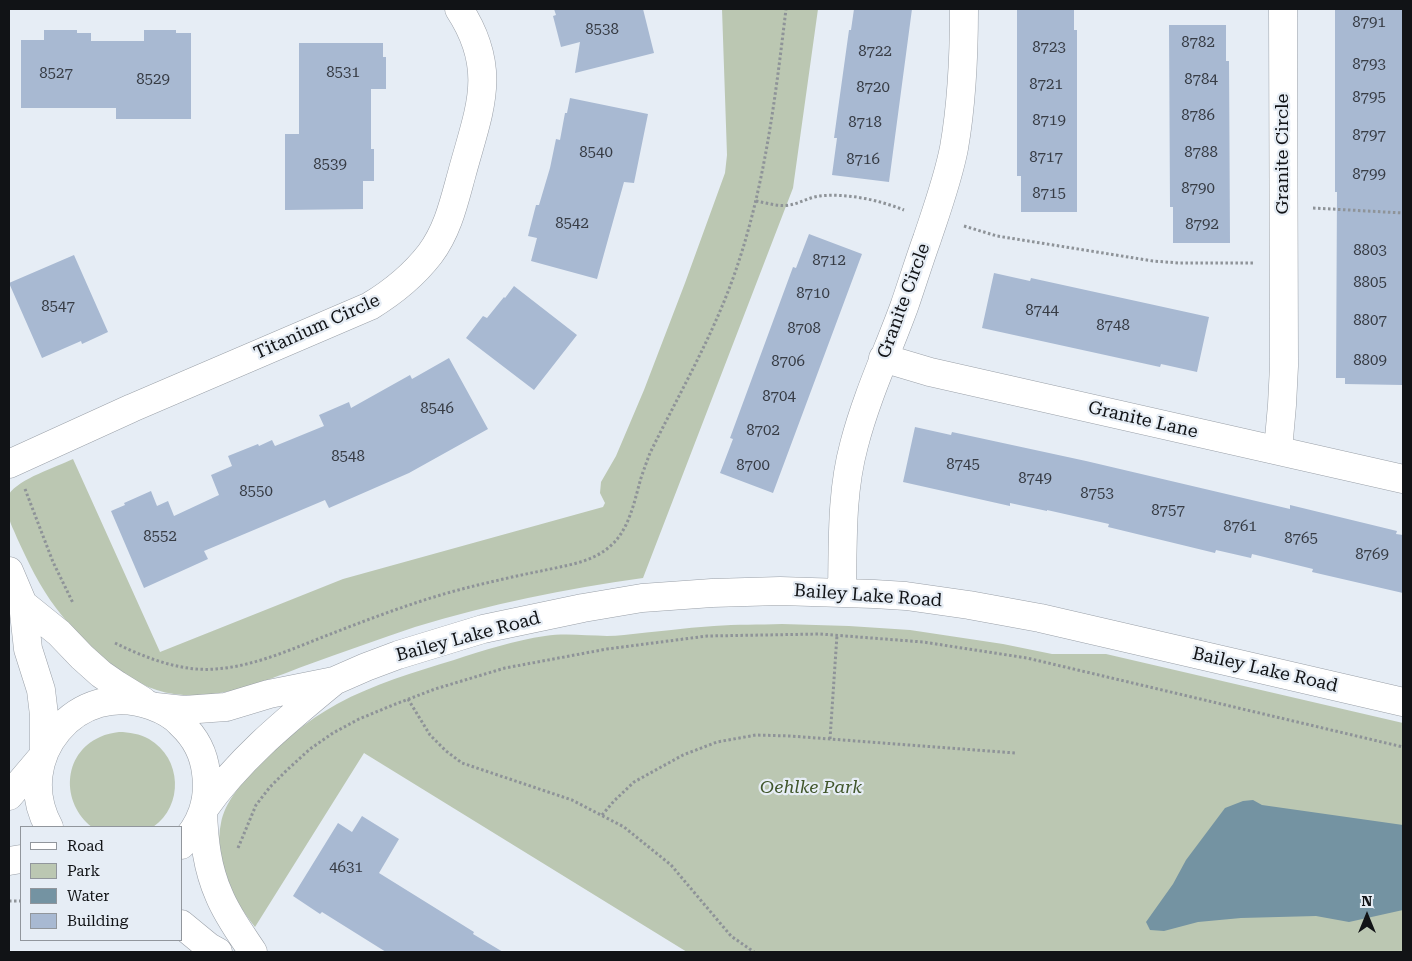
<!DOCTYPE html>
<style>
body{margin:0}
#map{position:relative;width:1412px;height:961px;overflow:hidden;background:#e6edf5;font-family:"Roboto Serif",serif}
canvas{display:block}
.frame{position:absolute;inset:0;border:10px solid #111316;pointer-events:none}
.legend{position:absolute;left:20px;top:826px;width:162px;height:115px;box-sizing:border-box;background:#e6edf5;border:1px solid #91969c;margin:0;padding:6px 9px;list-style:none;font-size:15px;color:#111316}
.legend li{display:flex;align-items:center;gap:10px;height:25px}
.legend b{width:25px;border:1px solid #91969c}
.north{position:absolute;left:1342px;top:891px;width:50px;height:50px;-webkit-text-stroke:4px #e6edf5;paint-order:stroke;rotate:0deg;font-size:14px;font-weight:700;line-height:20px;text-align:center;color:#111316}
.north::after{content:'';display:block;margin:auto;width:18px;height:22px;background:#111316;clip-path:polygon(50% 0,100% 100%,50% 72%,0 100%)}
</style>
<div id="map">
<canvas width="1412" height="961"></canvas>
<div class="frame"></div>
<ul class="legend">
<li><b style="height:6px;background:#fff"></b>Road</li>
<li><b style="height:14px;background:#bbc7b2"></b>Park</li>
<li><b style="height:14px;background:#7493a2"></b>Water</li>
<li><b style="height:14px;background:#a8b9d2"></b>Building</li>
</ul>
<div class="north">N</div>
</div>
<script>
const g = document.querySelector('canvas').getContext('2d');
g.lineJoin = 'round';
function paint(path, color) {
  g.fillStyle = color;
  g.fill(path, 'evenodd');
}
function trace(path, color, width, dash) {
  g.strokeStyle = color;
  g.lineWidth = width;
  g.lineCap = dash ? 'butt' : 'round';
  g.setLineDash(dash || []);
  g.stroke(path);
}
function write(font, color, halo, rows, align = 'center') {
  g.font = font + ' "Roboto Serif",serif';
  g.lineWidth = 4.5;
  g.setLineDash([]);
  g.textBaseline = 'middle';
  g.strokeStyle = halo;
  g.fillStyle = color;
  for (const [text, x, y, turn = 0] of rows) {
    g.save();
    g.translate(x, y);
    g.rotate((+turn || 0) * Math.PI / 180);
    g.textAlign = isNaN(turn) ? turn : align;
    if (halo) g.strokeText(text, 0, 0);
    g.fillText(text, 0, 0);
    g.restore();
  }
}
paint(new Path2D(`
 M722 9H818L793 188 643 578C565 589 490 604 415 627 379 639 343 652 307 665 264 681 220 701 174 694 128 688 83 644 56 608 40 587 28 562 17 538 15 532 10 524 9 517 7 510 9 501 9 494 19 479 56 467 73 459L160 652 343 579 603 507 605 503 600 493 601 482 616 456 644 390 685 283 725 173 727 155Z
 M782 624 849 626 910 630 1003 644 1052 654H1106L1403 723V952H687L364 753 255 927C232 898 213 861 221 823 225 802 241 784 255 769 279 744 306 721 337 704 374 684 414 672 454 660 481 651 516 640 545 636 571 632 598 638 624 635 654 632 684 628 714 626 737 624 759 625 782 624Z
 M119 732C129 732 140 734 149 739 182 758 184 806 153 827H92C61 803 62 754 100 737 106 734 113 733 119 732Z`), '#bbc7b2');
paint(new Path2D(`
 M1253 800 1262 805 1403 825V910L1349 922 1316 916 1241 918 1198 922 1164 931 1150 930 1146 922 1173 884 1186 860 1225 808 1243 801Z`), '#7493a2');
paint(new Path2D(`
 M554 9H643L654 53 575 73 580 42 561 47 553 16 556 15Z
 M854 9H912L889 182 832 175 837 138H834L849 30H851Z
 M1017 9H1074V30H1077V212H1021V176H1017Z
 M1335 9H1403V385L1345 384V378H1336L1337 192H1335Z
 M1169 25H1226V61H1229L1230 243H1173V207H1170Z
 M44 30H77V33H91V41H144V30H176V33H191V119H116V108H21V40H44Z
 M299 43H383V57H386V89H371V149H374V181H363V209L285 210V134H299Z
 M570 98 648 114 634 183 624 182 597 279 531 261 537 238 528 236 536 205H539L550 168 556 139 560 140 565 113H567Z
 M809 234 862 254 773 493 720 473 733 439 730 438 793 267 796 268Z
 M74 255 108 332 82 344 81 341 42 358 9 283Z
 M994 273 1030 281 1031 278 1209 317 1197 372 1161 364 1160 367 982 328Z
 M514 286 577 335 534 390 466 338 483 316 487 318 504 297 505 298Z
 M449 358 488 429 409 473 329 508 325 500 204 551 208 559 144 588 111 511 125 505 124 503 151 491 157 506 168 501 174 516 219 495 211 475 232 466 228 456 258 444 259 446 272 440 275 446 324 426 319 415 349 402 351 408 410 375 412 379Z
 M915 427 951 435 952 432 1086 461 1290 509V505L1397 531 1396 534 1403 535V593L1312 572 1313 569 1252 554 1251 558 1216 550 1215 553 1108 527 1109 524 1047 510V511L1010 503V506L903 482Z
 M362 816 399 839 379 873 474 932 473 934 503 952H386L322 912 320 914 293 896 338 823 352 832Z`), '#a8b9d2');
const minor = new Path2D(`
 M883 358 930 372 1403 479
 M1278 450 1282 405 1284 366 1283 9
 M9 464 132 408 370 306C393 292 413 276 430 254 448 230 454 202 462 173 479 110 499 70 459 9
 M9 571 23 604 28 649 41 690 44 715V753
 M842 592C843 543 841 493 854 445 866 398 887 353 904 307 912 284 919 261 927 239 937 209 948 179 954 148 962 102 964 56 964 9
 M23 604 59 633 82 657 101 674 117 685 143 701
 M156 707 184 710 226 707 269 694 334 681 366 667 398 655 483 629 583 608 642 598 712 593 780 591 874 594 906 596 969 605 1040 618 1403 702
 M9 796 42 757
 M204 809C239 759 286 721 333 682
 M203 811C204 840 207 868 219 895 227 915 241 934 253 952
 M49 827C11 758 77 678 152 706 163 710 173 715 181 724 195 737 204 754 206 773 210 800 201 826 181 845
 M9 861 21 859
 M181 924 209 947 218 952`);
trace(minor, '#9aa0a8', 29);
trace(new Path2D(`
 M756 201C767 203 779 207 790 205 800 203 810 197 820 196 847 193 879 200 904 210
 M1313 208 1403 213
 M964 226 997 236 1153 261 1179 263H1254
 M25 489 53 562 73 603
 M115 643C146 658 181 672 216 669 255 666 292 649 328 635 377 616 427 597 478 585 499 580 520 575 541 571 563 566 590 563 608 548 629 532 634 502 641 478 644 469 647 461 650 453 678 396 710 341 732 281 764 193 775 101 786 9
 M408 699 430 735 446 751 462 763 572 800 624 827 671 865 731 936 754 952
 M830 739 837 635
 M602 815 614 801 634 782 683 755 717 742 756 735 790 736 1015 753
 M238 848 256 805 270 787 287 770 310 749 333 733 359 719 393 705 435 689 505 668 607 649 707 636 820 634 923 642 1027 658 1403 747
 M9 901H21`), '#8e9398', 3, [2.5, 2.5]);
trace(minor, '#fff', 28);
write('15px', '#373c45', null, [
 ["8791",1369,23],
 ["8538",602,30],
 ["8782",1198,43],
 ["8723",1049,48],
 ["8722",875,52],
 ["8793",1369,65],
 ["8531",343,73],
 ["8527",56,74],
 ["8529",153,80],
 ["8784",1201,80],
 ["8721",1046,85],
 ["8720",873,88],
 ["8795",1369,98],
 ["8786",1198,116],
 ["8719",1049,121],
 ["8718",865,123],
 ["8797",1369,136],
 ["8540",596,153],
 ["8788",1201,153],
 ["8717",1046,158],
 ["8716",863,160],
 ["8539",330,165],
 ["8799",1369,175],
 ["8790",1198,189],
 ["8715",1049,194],
 ["8542",572,224],
 ["8792",1202,225],
 ["8803",1370,251],
 ["8712",829,261],
 ["8805",1370,283],
 ["8710",813,294],
 ["8547",58,307],
 ["8744",1042,311],
 ["8807",1370,321],
 ["8748",1113,326],
 ["8708",804,329],
 ["8809",1370,361],
 ["8706",788,362],
 ["8704",779,397],
 ["8546",437,409],
 ["8702",763,431],
 ["8548",348,457],
 ["8745",963,465],
 ["8700",753,466],
 ["8749",1035,479],
 ["8550",256,492],
 ["8753",1097,494],
 ["8757",1168,511],
 ["8761",1240,527],
 ["8552",160,537],
 ["8765",1301,539],
 ["8769",1372,555],
 ["4631",346,868]
]);
write('18px', '#111316', '#e6edf5', [
 ["Granite Circle",1283,154,-90],
 ["Granite Circle",904,301,-70],
 ["Titanium Circle",317,327,-24],
 ["Granite Lane",1143,420,13],
 ["Bailey Lake Road",868,596,4],
 ["Bailey Lake Road",468,637,-15],
 ["Bailey Lake Road",1265,670,13]
]);
write('italic 18px', '#40562b', '#e6edf5', [
 ["Oehlke Park",811,788]
]);
</script>
